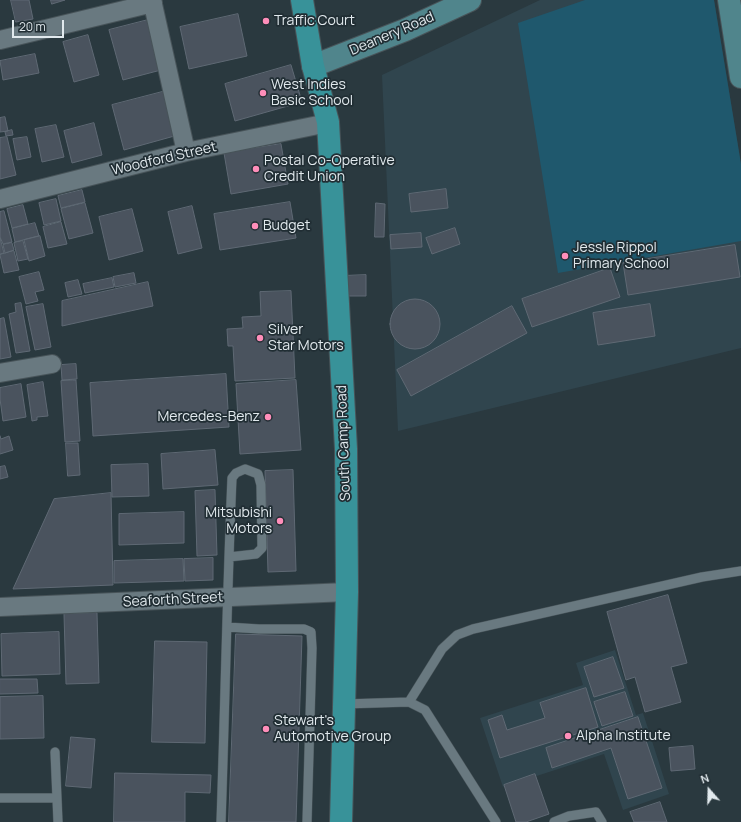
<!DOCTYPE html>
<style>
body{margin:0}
#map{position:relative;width:741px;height:822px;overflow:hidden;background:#2a393f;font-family:Manrope,sans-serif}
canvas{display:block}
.north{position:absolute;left:689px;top:770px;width:40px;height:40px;-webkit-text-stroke:3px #212e34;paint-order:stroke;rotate:340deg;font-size:11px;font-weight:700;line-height:16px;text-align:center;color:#e1e9ed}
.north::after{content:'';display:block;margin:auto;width:14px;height:18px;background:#e1e9ed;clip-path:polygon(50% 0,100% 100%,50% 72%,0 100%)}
.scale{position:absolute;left:12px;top:20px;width:52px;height:18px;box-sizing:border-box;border:2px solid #e1e9ed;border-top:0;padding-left:5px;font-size:12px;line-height:14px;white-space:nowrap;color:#e1e9ed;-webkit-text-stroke:3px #212e34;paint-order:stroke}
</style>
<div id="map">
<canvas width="741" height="822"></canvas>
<div class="north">N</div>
<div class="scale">20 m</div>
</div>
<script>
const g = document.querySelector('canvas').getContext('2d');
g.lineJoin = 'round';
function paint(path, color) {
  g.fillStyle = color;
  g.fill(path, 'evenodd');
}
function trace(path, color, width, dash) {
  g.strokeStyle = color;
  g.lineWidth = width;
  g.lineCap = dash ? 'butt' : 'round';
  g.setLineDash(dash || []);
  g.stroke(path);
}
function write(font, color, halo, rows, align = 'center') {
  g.font = font + ' Manrope,sans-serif';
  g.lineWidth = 3.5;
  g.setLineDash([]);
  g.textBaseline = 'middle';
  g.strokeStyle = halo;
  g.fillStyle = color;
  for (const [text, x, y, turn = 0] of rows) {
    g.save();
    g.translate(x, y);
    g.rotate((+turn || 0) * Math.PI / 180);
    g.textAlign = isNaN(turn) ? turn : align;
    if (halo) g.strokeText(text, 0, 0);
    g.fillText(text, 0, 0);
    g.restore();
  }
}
paint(new Path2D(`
 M540 0H714L741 164V348L398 431 382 75Z
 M615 650 636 715 643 713 669 794 623 810 604 754 503 787 480 718 583 685 576 663Z`), '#30454e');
paint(new Path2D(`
 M585 0H714L741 164V241L558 273 518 23Z`), '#1f586d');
const building = new Path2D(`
 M11 0H29L33 19 16 22Z
 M51 0H65L52 4Z
 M238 14 247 56 189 69 180 27Z
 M148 20 161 70 123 80 109 30Z
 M88 35 99 75 74 82 63 42Z
 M35 54 39 73 3 80 0 61Z
 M291 65 302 102 235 121 225 84Z
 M166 91 178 135 124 150 112 105Z
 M5 117 8 131 0 132V118Z
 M94 123 102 155 72 163 64 131Z
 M56 125 64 157 42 162 35 129Z
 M12 130 13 135 6 136 5 132Z
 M7 137 16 175 0 179V138Z
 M27 137 31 157 17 160 13 139Z
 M281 144 288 184 231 194 224 153Z
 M446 189 448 208 411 212 409 194Z
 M82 190 85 202 61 208 58 196Z
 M56 199 61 221 44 225 39 203Z
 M290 202 296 238 220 250 214 214Z
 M85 203 93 233 69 239 61 209Z
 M376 203 385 204 384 237H375Z
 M23 205 28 224 12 228 7 209Z
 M192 206 202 248 178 254 168 212Z
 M132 209 143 251 109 260 99 217Z
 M4 211 12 242 3 244 0 237V212Z
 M61 222 67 244 48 248 43 227Z
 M35 223 39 236 15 242 12 229Z
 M455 228 460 244 432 254 426 238Z
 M421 233 422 247 391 249 390 235Z
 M40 236 45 256 29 261 24 240Z
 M0 238 4 253 0 254Z
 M23 241 28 259 18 261 14 243Z
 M12 243 14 250 5 253 3 245Z
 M735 245 740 277 628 295 623 263Z
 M14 251 19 270 4 273 0 255Z
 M610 268 620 297 532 327 522 299Z
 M39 272 44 290 35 292 38 301 26 304 19 277Z
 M134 273 136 283 115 287 113 277Z
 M366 275V296H344L343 276Z
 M112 278 114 287 85 293 83 284Z
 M78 280 82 294 68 297 65 283Z
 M148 282 153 306 62 326V301Z
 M291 291 295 378 235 381 233 346H228L227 329 243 328 242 317 261 316 260 292Z
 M390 324a25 25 0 1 1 50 0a25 25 0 1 1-50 0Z
 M21 303 30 351 16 353 9 314 16 312 15 304Z
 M43 304 51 347 35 350 26 307Z
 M650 304 655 336 598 345 593 313Z
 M512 306 527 333 411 396 397 370Z
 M4 318 11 357 0 359V319Z
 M76 364 77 379 62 380 61 365Z
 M226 374 229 427 93 436 90 383Z
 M73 380H76L80 441 65 442 61 381Z
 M296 380 301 450 240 454 236 384Z
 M43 382 48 416 37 417V420L32 421 27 385Z
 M21 384 26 417 3 421 0 399V388Z
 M0 436 1 439 9 436 13 450 0 454Z
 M66 443H78L80 475 68 476Z
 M215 450 218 485 163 489 161 454Z
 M148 464 149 496 112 497 111 465Z
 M5 466 8 477 0 479V467Z
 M293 470 296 571 268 572 265 471Z
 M215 490 217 555 197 556 195 491Z
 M111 493 113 585 13 589 54 499Z
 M184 512V543L119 545V514Z
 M213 558V580L185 581 184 559Z
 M183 559 184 581 114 583V561Z
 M668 595 687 663 671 667 681 702 645 712 635 677 626 680 607 612Z
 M97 613 99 683 66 684 64 614Z
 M59 632 60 674 2 676 1 634Z
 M236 634 302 636 296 822H229Z
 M155 641 207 642 205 743 152 742Z
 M613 657 624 688 594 697 584 667Z
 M0 679H37L38 693 0 694Z
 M586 688 598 727 500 758 488 720 502 715 507 730 545 718 540 703Z
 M625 692 633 716 602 726 594 702Z
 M43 696 44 738 0 739V697Z
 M638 717 662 788 628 799 611 748 552 768 546 748Z
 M71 737 95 739 91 788 66 786Z
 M693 746 695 769 671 771 669 748Z
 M115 773 211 775 210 793 185 792V822H114Z
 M535 774 549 814 526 822H516L504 785Z
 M660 802 667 822H634L630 812Z`);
paint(building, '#4a535e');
trace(building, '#5f6974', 1);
const lane = new Path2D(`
 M227 627 259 629H304L311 632 312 648 307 822
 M409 702 442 649 457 635 473 629 702 577 741 571
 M344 704 409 702 425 710 496 822
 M55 752 58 822
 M0 798H57
 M221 822C225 707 227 593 232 478L236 473 245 469 258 474 261 485 262 548 256 554 229 557
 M554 822 569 816 596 812 602 822`);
const street = new Path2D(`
 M152 0 186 152
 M0 40 153 3
 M0 199 186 152 318 125 328 122
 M0 373 52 364
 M0 607 347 592`);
const secondary = new Path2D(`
 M729 0 741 77
 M313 66 405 30 470 0`);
const primary = new Path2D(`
 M302 0 313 66 328 122 346 449 347 592 341 822`);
trace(lane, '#485459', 10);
trace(street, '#485459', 20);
trace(secondary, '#485459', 24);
trace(primary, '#485459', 24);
trace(lane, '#697980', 9);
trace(street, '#697980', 18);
trace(secondary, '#50858c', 22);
trace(primary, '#389299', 22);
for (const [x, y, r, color] of [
 [266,21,4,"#ff8eba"],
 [263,93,4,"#ff8eba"],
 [256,169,4,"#ff8eba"],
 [255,226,4,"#ff8eba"],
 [565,256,4,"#ff8eba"],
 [260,338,4,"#ff8eba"],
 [268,417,4,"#ff8eba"],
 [280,521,4,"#ff8eba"],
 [266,729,4,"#ff8eba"],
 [568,736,4,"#ff8eba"]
]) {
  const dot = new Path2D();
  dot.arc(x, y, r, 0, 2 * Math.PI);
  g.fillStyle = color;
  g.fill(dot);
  trace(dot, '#212e34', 1.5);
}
write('14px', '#e1e9ed', '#212e34', [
 ["Traffic Court",274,21],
 ["West Indies",271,85],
 ["Basic School",271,101],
 ["Postal Co-Operative",264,161],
 ["Credit Union",264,177],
 ["Budget",263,226],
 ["Jessle Rippol",573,248],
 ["Primary School",573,264],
 ["Silver",268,330],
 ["Star Motors",268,346],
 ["Mercedes-Benz",260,417,"right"],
 ["Mitsubishi",272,513,"right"],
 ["Motors",272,529,"right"],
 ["Stewart's",274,721],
 ["Automotive Group",274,737],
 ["Alpha Institute",576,736]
], 'left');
write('14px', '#e1e9ed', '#212e34', [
 ["Deanery Road",392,34,-23],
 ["Woodford Street",164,159,-13],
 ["South Camp Road",344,443,-92],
 ["Seaforth Street",173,600,-3]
]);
</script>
